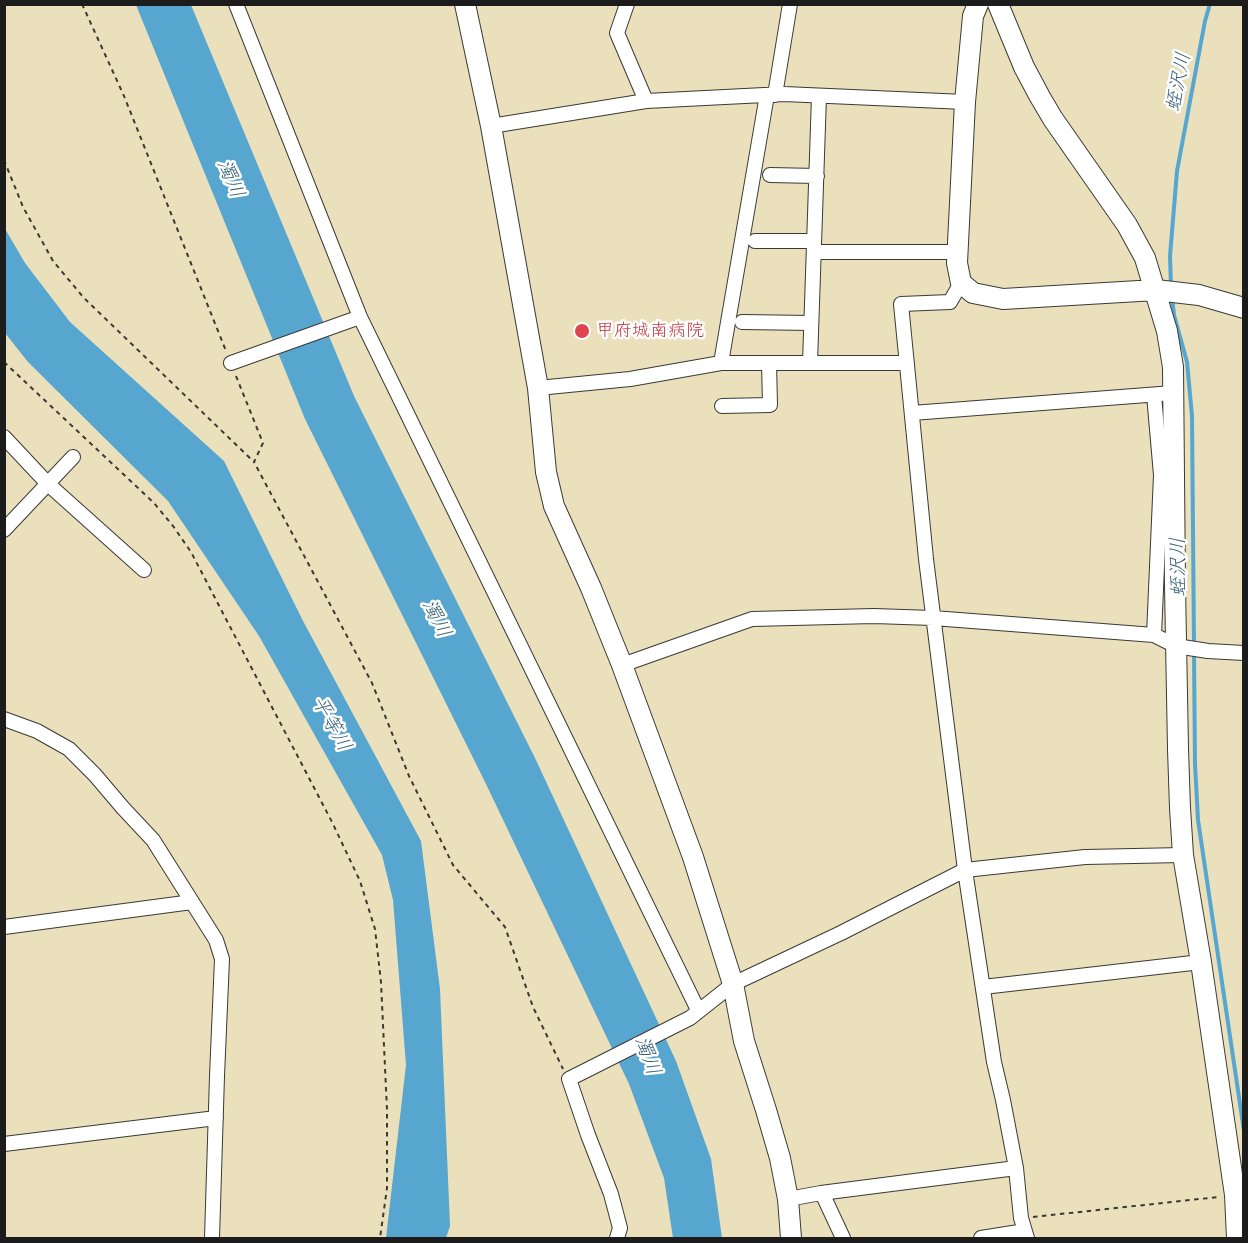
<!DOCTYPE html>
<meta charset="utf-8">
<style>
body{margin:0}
#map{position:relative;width:1248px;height:1243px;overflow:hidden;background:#eae0bc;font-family:"Shantell Sans",sans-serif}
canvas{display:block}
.frame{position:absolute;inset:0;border:6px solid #1c1c1c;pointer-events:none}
</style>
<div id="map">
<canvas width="1248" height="1243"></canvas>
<div class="frame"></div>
</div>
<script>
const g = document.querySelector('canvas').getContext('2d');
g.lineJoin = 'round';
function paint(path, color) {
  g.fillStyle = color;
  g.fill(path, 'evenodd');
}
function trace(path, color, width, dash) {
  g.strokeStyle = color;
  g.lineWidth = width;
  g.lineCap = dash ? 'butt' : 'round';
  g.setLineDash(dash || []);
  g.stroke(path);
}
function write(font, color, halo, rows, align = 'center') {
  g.font = font + ' "Shantell Sans","Klee One",sans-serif';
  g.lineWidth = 5;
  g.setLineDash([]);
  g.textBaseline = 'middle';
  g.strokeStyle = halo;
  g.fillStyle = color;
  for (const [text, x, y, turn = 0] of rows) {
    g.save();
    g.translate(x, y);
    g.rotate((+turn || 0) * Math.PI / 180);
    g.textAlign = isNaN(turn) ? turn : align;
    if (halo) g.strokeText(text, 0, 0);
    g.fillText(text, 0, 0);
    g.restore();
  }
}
paint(new Path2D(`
 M136 5H191L354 396 535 758 676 1061 711 1159 722 1238H673L664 1178 629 1084 486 784 305 419Z
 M4 227 25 263 70 322 224 461 302 619 421 841 440 989 450 1226 446 1238H386L406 1065 393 900 382 855 259 636 168 501 28 362 5 333Z`), '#56a6d0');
trace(new Path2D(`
 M1171 287 1170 256 1177 171 1205 21 1210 4
 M1172 297 1174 315 1187 362 1192 416 1194 645
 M1194 652 1195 764 1198 820 1244 1131`), '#56a6d0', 4);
const street = new Path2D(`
 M236 4 360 317 698 1010
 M627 4 617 33 646 101
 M775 95 790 4
 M491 126 646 101 784 94 965 102
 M770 175 817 176
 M755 241H814
 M814 252H957
 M961 283 950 302 901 304 926 559 965 870 994 1062 1003 1100 1016 1168 1021 1218 1027 1238
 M742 322 811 323
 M231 363 360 317
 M721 363 767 95
 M810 363 819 96
 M538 388 630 379 721 363H907
 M1154 395 1161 475 1154 635
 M722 406 770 405 769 363
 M912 413 1173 393
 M4 437 48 484 144 570
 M4 530 73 457
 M622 665 752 619 874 616 933 618 1154 635 1176 646 1208 651 1244 653
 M4 719 37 731 69 749 95 775 123 808 153 840 216 940 222 959 217 1076 212 1238
 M4 927 192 902
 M983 987 1201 962
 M4 1144 216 1118
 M822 1193 843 1238
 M788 1199 821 1193 1016 1168
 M617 1238 620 1228 611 1194 588 1135 569 1079 690 1018 733 984 841 933 965 870 1085 857 1183 855
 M981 1238 1025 1231`);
const secondary = new Path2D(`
 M465 4 491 126 538 388 546 472 554 506 591 588 622 665 693 857 733 984 744 1041 766 1110 780 1158 788 1199 791 1238
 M978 4 973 16 965 102 957 263 961 283 973 293 1003 299 1156 290 1199 295 1244 308
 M998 4 1024 67 1040 97 1053 119 1127 225 1145 258 1167 331 1173 367 1175 586 1178 749 1180 808 1183 855 1201 962 1235 1195 1237 1238`);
trace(street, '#3b3934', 16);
trace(secondary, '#3b3934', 22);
trace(new Path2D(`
 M82 4 124 96 226 351
 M4 160 23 207 53 261 84 298 254 462
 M4 362 154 503 173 526 191 552 332 822 360 881 375 929 381 982 387 1110V1188L380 1238
 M236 376 263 443 254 462 372 683 409 776 453 865 505 927 533 1007 563 1069
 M1033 1217 1218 1197`), '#3b3934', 2, [4.5, 4.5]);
trace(street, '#fff', 14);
trace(secondary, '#fff', 20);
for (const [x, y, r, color] of [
 [582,331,8,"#e0444e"]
]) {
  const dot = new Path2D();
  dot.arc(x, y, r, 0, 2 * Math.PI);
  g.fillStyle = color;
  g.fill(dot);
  trace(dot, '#fff', 2);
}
write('18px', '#be3a42', '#fff', [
 ["甲府城南病院",596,331]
], 'left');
write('italic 20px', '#396176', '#fff', [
 ["蛭沢川",1179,82,-79],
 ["濁川",230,179,67],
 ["蛭沢川",1179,567,-91],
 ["濁川",436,619,63],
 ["平等川",331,724,61],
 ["濁川",647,1056,70]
]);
</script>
